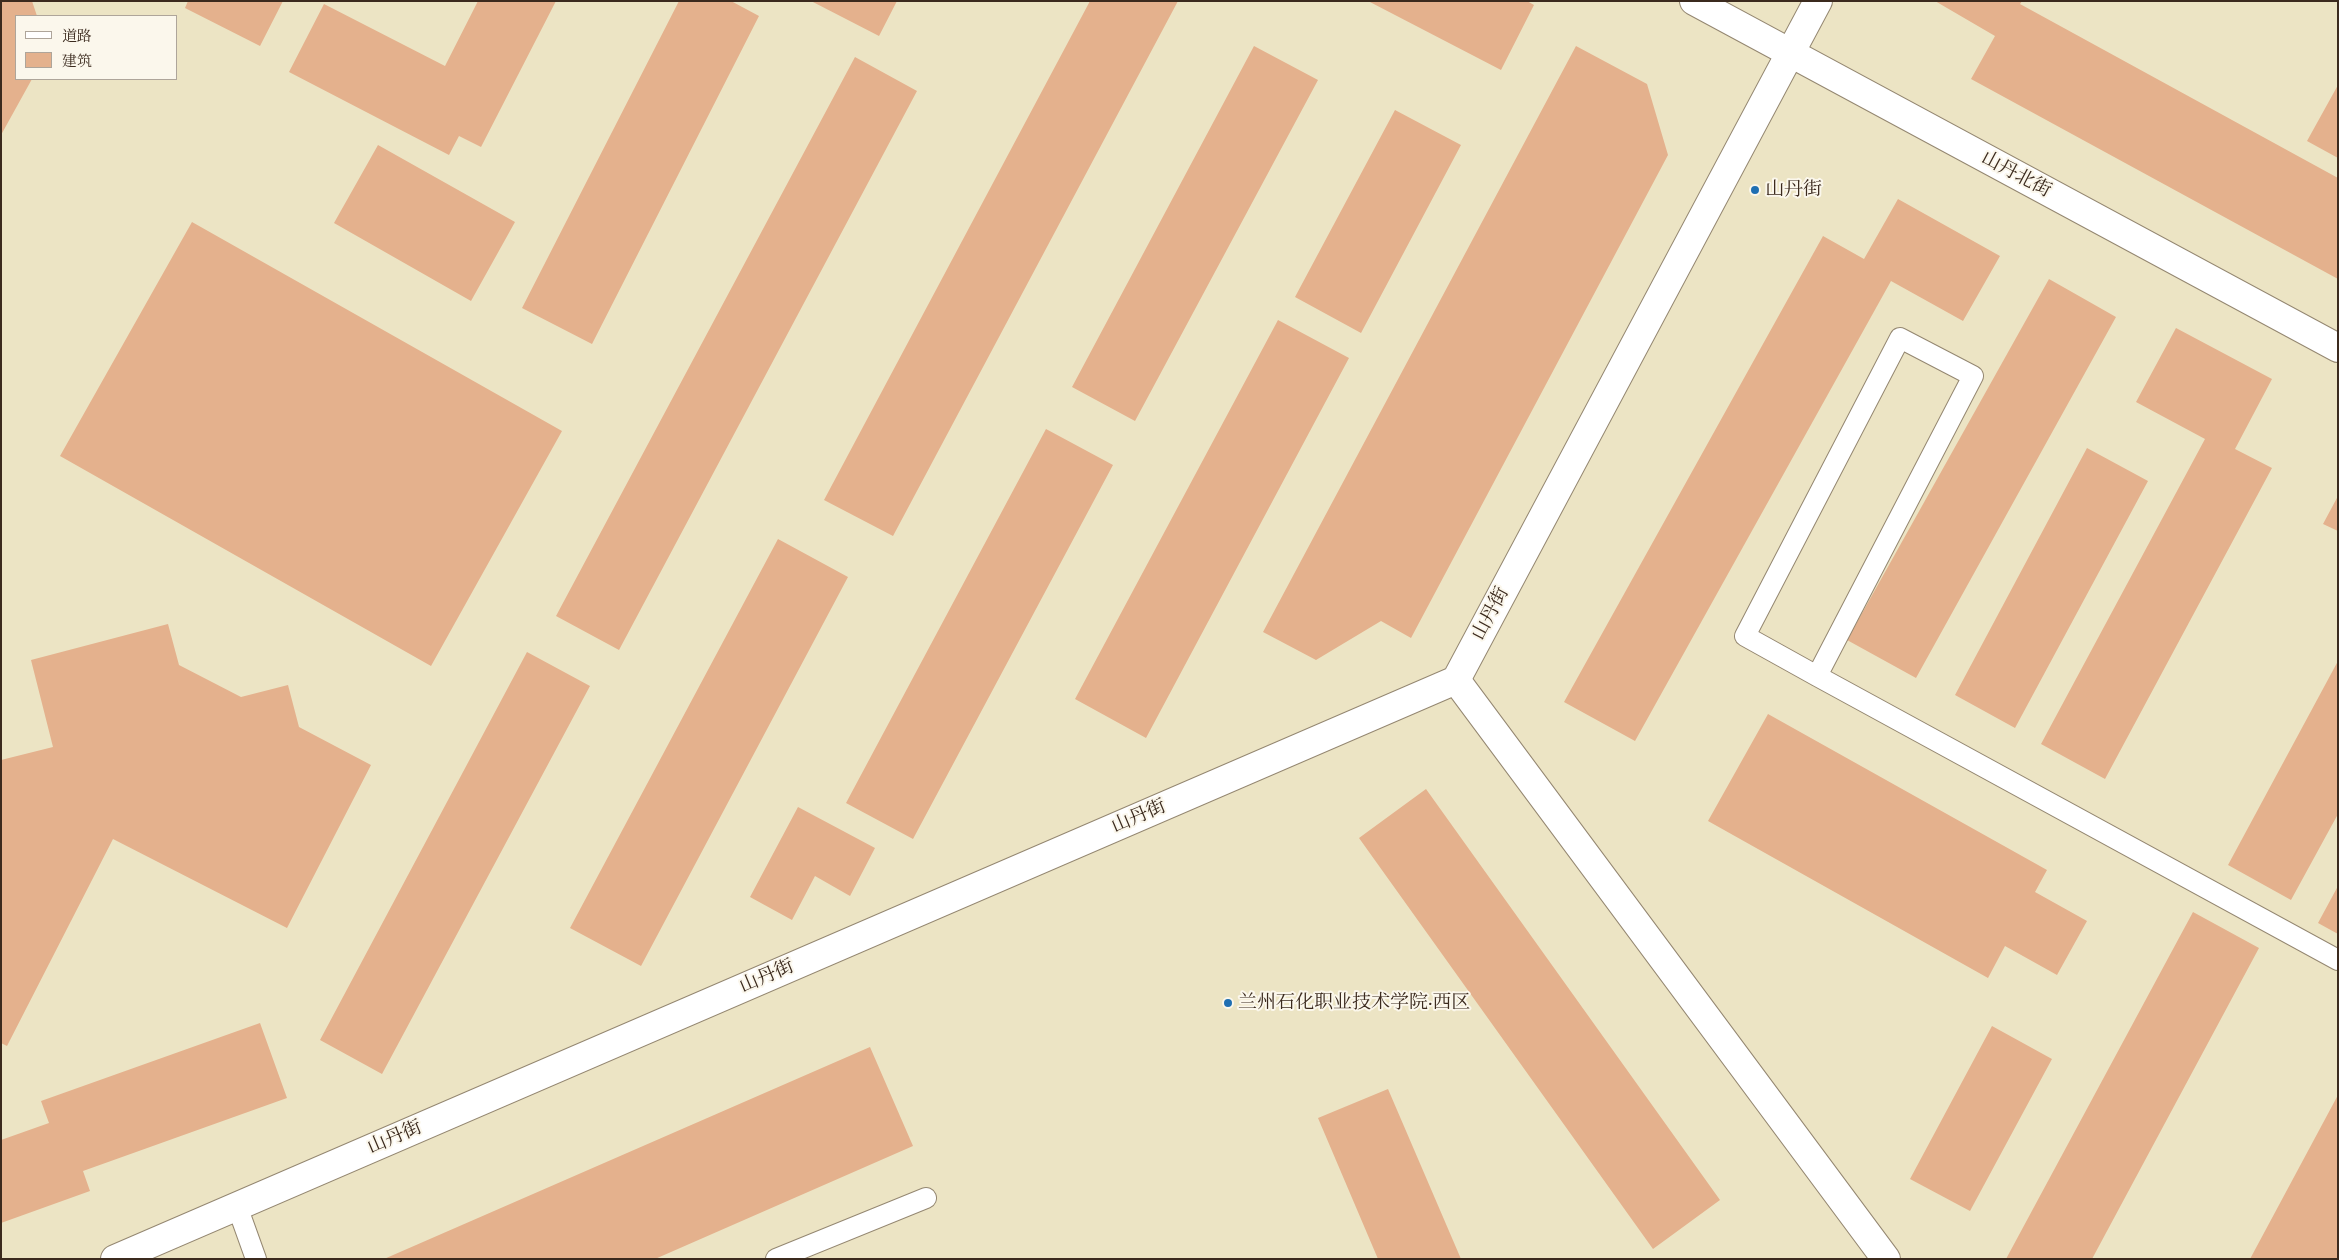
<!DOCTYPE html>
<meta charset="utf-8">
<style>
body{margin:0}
#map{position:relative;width:2339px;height:1260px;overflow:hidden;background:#ece4c4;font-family:Alegreya,"Noto Serif SC",serif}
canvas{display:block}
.frame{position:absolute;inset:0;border:2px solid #3b2a1e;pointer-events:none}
.legend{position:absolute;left:15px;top:15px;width:162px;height:65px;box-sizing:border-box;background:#fbf7ec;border:1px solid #aea59a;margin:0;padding:6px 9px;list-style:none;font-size:15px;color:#3b2a1e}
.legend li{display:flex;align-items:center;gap:10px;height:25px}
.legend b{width:25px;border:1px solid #aea59a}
</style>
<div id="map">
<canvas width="2339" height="1260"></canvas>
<div class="frame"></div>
<ul class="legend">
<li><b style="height:6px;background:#fff"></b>道路</li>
<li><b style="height:14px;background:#e4b18d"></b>建筑</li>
</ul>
</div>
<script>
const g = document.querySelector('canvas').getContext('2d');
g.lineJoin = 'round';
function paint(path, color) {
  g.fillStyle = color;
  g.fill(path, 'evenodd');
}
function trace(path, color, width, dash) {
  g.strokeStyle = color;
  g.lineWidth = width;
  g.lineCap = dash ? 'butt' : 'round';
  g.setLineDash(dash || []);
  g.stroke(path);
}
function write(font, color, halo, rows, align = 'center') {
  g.font = font + ' Alegreya,"Noto Serif SC",serif';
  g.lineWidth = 4;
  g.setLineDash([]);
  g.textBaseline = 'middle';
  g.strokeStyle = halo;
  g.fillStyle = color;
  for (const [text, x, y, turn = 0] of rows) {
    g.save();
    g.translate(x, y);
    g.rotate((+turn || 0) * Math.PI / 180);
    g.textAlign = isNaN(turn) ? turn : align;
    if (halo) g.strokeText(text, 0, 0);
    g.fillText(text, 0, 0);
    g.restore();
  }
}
paint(new Path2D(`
 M1 1H32L37 16H16V79H32L1 135Z
 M188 1H283L260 46 185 8Z
 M478 1H556L481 147 459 136 449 155 289 72 324 4 445 66Z
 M679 1H731L759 16 592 344 522 308Z
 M811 1H897L879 36Z
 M1090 1H1178L893 536 824 500Z
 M1368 1H1527L1534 5 1501 70Z
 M1935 1H2022L2020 4 2338 178V279L1971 79 1995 36Z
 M1254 46 1318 80 1135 421 1072 387Z
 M1576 46 1647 84 1668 155 1411 638 1381 621 1316 660 1263 632Z
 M855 57 917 91 619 650 556 616Z
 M2338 85V158L2307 141Z
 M1395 110 1461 145 1361 333 1295 297Z
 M378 145 515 222 471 301 334 223Z
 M1898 199 2000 256 1963 321 1891 281 1635 741 1564 702 1823 236 1864 259Z
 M192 222 562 431 431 666 60 456Z
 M2049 279 2116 317 1916 678 1847 640Z
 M1278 320 1349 358 1146 738 1075 699Z
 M2176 328 2272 379 2235 449 2272 468 2105 779 2041 744 2205 439 2136 402Z
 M1046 429 1113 465 913 839 846 803Z
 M2087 448 2148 481 2015 728 1955 695Z
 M2338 496V531L2323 524Z
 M778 539 848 577 641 966 570 928Z
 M168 624 179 665 241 697 288 685 299 727 371 765 287 928 113 839 7 1046 1 1043V760L53 747 31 660Z
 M527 652 590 686 382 1074 320 1040Z
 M2338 661V814L2291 900 2228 865Z
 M1768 714 2047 870 2035 892 2087 921 2057 975 2005 946 1988 978 1708 821Z
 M1426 789 1720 1200 1653 1249 1359 838Z
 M798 807 875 848 850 896 815 876 792 920 750 897Z
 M2338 886V934L2318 923Z
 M2193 912 2259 948 2092 1259H2006Z
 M260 1023 287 1098 83 1171 90 1191 1 1223V1140L49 1123 41 1101Z
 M1992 1026 2052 1059 1970 1211 1910 1179Z
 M870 1047 913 1146 655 1259H384Z
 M1388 1089 1461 1259H1378L1318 1118Z
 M2338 1095V1259H2250Z`), '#e4b18d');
const service = new Path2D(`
 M1817 676 1973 376 1900 338 1745 636 1817 676 2338 960
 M237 1206 256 1259
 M776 1259 926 1198`);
const minor = new Path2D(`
 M1694 1 2338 348
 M1456 680 1886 1259`);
const tertiary = new Path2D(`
 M115 1259 1456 680 1818 1`);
trace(service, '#948771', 22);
trace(minor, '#948771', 30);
trace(tertiary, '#948771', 30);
trace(service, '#fff', 20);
trace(minor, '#fff', 28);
trace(tertiary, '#fff', 28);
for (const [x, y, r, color] of [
 [1755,190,5,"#1f6fb2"],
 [1228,1003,5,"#1f6fb2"]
]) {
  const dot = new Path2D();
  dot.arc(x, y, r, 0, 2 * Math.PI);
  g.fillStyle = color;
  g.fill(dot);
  trace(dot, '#fbf7ec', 2);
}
write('19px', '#3b2a1e', '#fbf7ec', [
 ["山丹北街",2016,175,28],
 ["山丹街",1491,614,-62],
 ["山丹街",1139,817,-23],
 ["山丹街",767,977,-23],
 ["山丹街",395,1138,-23]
]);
write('19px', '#3b2a1e', '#fbf7ec', [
 ["山丹街",1765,190],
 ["兰州石化职业技术学院·西区",1238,1003]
], 'left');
</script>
